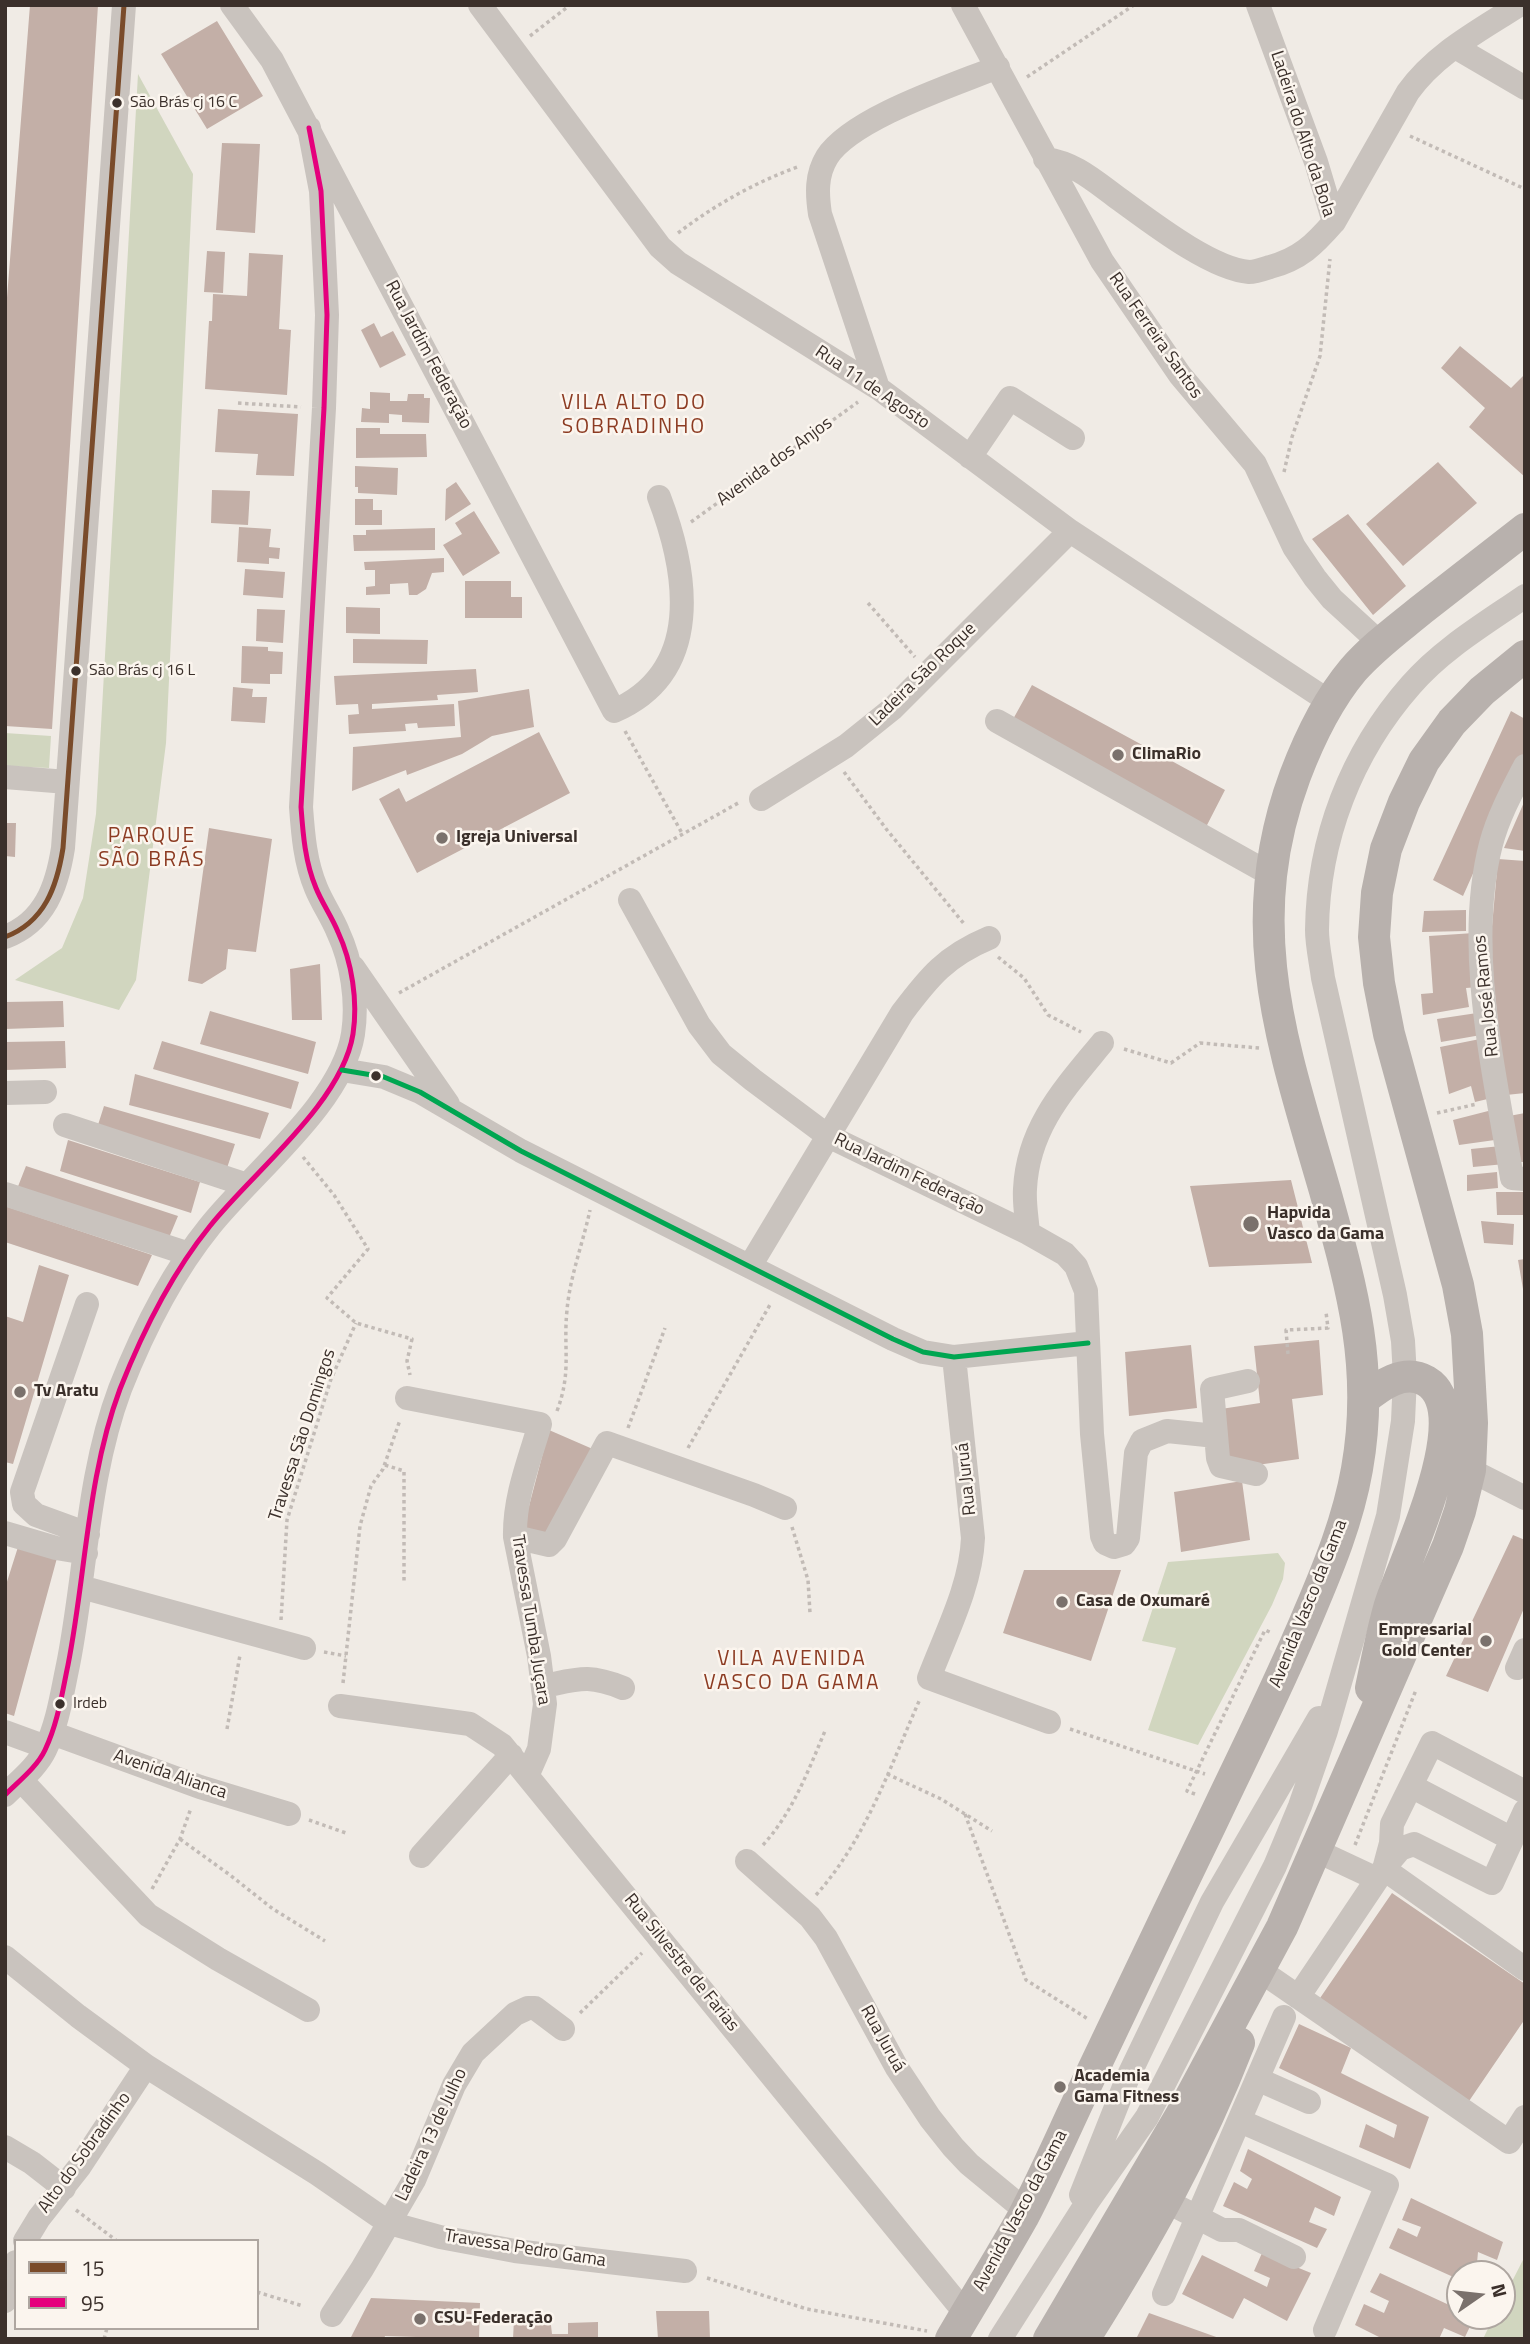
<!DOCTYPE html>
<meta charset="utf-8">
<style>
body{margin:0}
#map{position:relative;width:1530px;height:2344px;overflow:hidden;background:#f0ebe5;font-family:"Titillium Web",sans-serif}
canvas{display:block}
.frame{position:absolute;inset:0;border:7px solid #3b302b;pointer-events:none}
.legend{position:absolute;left:14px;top:2239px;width:245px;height:91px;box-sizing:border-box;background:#fbf5ee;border:2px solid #aea6a0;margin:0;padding:9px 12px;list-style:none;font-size:21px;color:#3b302b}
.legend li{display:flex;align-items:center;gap:14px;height:35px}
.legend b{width:35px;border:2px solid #aea6a0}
.north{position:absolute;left:1446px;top:2260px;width:70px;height:70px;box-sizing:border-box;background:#fbf5ee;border:2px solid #aea6a0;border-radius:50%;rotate:76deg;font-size:19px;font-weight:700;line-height:28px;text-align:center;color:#3b302b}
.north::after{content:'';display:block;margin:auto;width:24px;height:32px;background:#7a716c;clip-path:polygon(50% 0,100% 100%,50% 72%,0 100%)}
</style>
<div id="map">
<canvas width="1530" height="2344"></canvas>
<div class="frame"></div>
<ul class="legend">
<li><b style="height:9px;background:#7a4b2a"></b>15</li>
<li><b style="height:9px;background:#e5007d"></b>95</li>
</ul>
<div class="north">N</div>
</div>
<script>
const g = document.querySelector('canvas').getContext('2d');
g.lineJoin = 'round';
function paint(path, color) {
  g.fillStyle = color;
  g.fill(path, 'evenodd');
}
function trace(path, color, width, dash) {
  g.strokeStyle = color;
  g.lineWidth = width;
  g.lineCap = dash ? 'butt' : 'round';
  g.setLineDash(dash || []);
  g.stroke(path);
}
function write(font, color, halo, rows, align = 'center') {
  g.font = font + ' "Titillium Web",sans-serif';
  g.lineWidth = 5;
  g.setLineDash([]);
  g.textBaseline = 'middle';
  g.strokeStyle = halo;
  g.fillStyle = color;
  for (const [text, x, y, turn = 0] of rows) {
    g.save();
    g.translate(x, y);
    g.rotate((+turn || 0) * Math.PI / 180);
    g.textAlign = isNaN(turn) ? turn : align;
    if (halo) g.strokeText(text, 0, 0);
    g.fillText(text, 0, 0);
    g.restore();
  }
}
paint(new Path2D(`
 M138 74 193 174 166 743 136 980 119 1010 15 980 62 948 83 898 96 814Z
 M5 733 51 736 49 768 5 766Z
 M1278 1553 1285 1563 1283 1579 1272 1605 1198 1745 1148 1730 1176 1648 1142 1641 1168 1562Z
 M1525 2256V2339H1483L1494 2316H1502V2301Z`), '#d1d6bf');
paint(new Path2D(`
 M30 5H98L52 729 5 726V323Z
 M217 21 263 96 207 129 161 54Z
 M222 143 260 144 255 233 216 230Z
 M207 251 225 252 223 293 204 292Z
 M249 253 283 255 279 329 291 330 287 395 205 389 209 321H212L213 294 247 296Z
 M374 323 381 337 393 331 406 355 380 368 361 330Z
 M1460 346 1511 388 1525 374V477L1469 427 1485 408 1441 368Z
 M370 392 390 393V401H407L408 394H424V398H430L429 423 402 422V415L389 414V423L361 422 362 408 370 409Z
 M218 409 298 414 294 476 256 475 258 454 215 452Z
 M356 428H380V434H426L427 457 356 458Z
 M1438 462 1477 503 1403 566 1366 524Z
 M355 466 398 468 397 495 358 493V487H355Z
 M456 482 471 504 445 521 446 489Z
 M212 490 250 491 248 525 211 523Z
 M355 499H373V510H382V525H355Z
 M474 511 500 553 463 576 443 545 462 534 455 523Z
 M1348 514 1406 586 1373 615 1312 539Z
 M239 527 271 529 269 547 280 548 279 559 269 558V564L237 562Z
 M435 528V550L354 551 353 535H366V530Z
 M444 558V572L432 573 426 589 417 595H409L408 583 390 584V594L366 595V587L375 586V570H365L364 562Z
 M245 569 285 572 283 598 243 595Z
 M465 581H511V597H522V618H465Z
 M346 607 380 608V634L346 633Z
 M257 609 285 610 283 643 256 641Z
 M353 639 428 640 427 664 353 663Z
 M242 646 268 647V651L283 652 282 674H270V684L241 683Z
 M476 669 478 692 437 695 438 700 372 704V709L454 704 455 726 418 728 417 723 405 724 406 731 349 734 348 715 359 714 358 704 336 705 334 676Z
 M1032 685 1225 790 1206 827 1012 721Z
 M233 687 253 689 252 697H267L265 723 231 721Z
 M529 689 534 727 492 736 462 754 407 775 406 770 352 791 353 747 461 737 458 701Z
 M1511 711 1525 719V757L1463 896 1433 880Z
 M539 732 570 793 417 873 379 799 399 788 406 802Z
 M1525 800V851L1504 848Z
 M5 823H16L15 857 5 856Z
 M209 828 272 839 256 952 228 949 226 969 202 984 188 981Z
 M1498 859 1525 861V1093L1506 1095 1490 949Z
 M1466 910V931L1422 932 1424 911Z
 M1474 933 1479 987 1466 988 1469 1007 1423 1015 1421 994 1433 993 1429 936Z
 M320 964 322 1020H292L290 969Z
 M63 1001 64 1027 5 1029V1002Z
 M210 1011 316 1042 308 1074 200 1044Z
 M1477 1013 1481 1035 1441 1042 1437 1019Z
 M1485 1038 1496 1097 1475 1102 1471 1086 1449 1094 1440 1047Z
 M65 1041 66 1068 5 1070V1042Z
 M162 1041 299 1082 291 1109 153 1069Z
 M135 1074 269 1113 260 1139 129 1105Z
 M104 1106 235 1144 227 1168 97 1128Z
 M1496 1109 1502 1139 1459 1145 1453 1120Z
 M1525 1113V1162H1517L1509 1116Z
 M68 1140 200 1182 191 1213 60 1171Z
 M1501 1146 1505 1164 1473 1167 1471 1149Z
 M26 1166 178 1216 168 1240 17 1189Z
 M1497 1172 1498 1188 1467 1191V1175Z
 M1291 1180 1312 1263 1209 1267 1190 1186Z
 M1496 1192H1525V1215H1497Z
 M5 1206 152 1255 138 1286 5 1242Z
 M1481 1221 1514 1224 1513 1245 1484 1243Z
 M1525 1259V1289H1523L1518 1260Z
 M39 1265 69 1275 13 1464 5 1462V1316L23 1322Z
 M1319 1340 1323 1395 1292 1399 1299 1459 1229 1469 1221 1409 1260 1403 1254 1346Z
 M1191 1345 1197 1408 1129 1416 1125 1352Z
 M549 1430 595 1450 551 1537 523 1529Z
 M1242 1481 1250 1540 1181 1552 1174 1492Z
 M1513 1535 1525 1540V1606L1488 1692 1446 1676Z
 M18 1547 57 1558 14 1716 5 1713V1588Z
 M1024 1570H1121L1091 1661 1003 1633Z
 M1392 1893 1525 1984V2019L1467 2104 1318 2001Z
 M1299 2024 1351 2048 1341 2073 1429 2117 1410 2169 1359 2147 1366 2124 1394 2138 1397 2125 1279 2068Z
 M1248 2149 1341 2197 1334 2216 1315 2207 1309 2222 1327 2229 1317 2248 1223 2206 1234 2182 1247 2189 1252 2179 1240 2171Z
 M1411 2198 1503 2242 1497 2260 1478 2252 1477 2263 1491 2270 1489 2274H1460V2280L1389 2248 1398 2228 1417 2237 1421 2227 1402 2220Z
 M1262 2253 1311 2273 1287 2321 1244 2298 1233 2319 1182 2294 1202 2255 1267 2287 1270 2278 1254 2271Z
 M1380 2273 1460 2310V2316H1475L1465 2337 1444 2328 1439 2339H1383L1355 2325 1364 2304 1384 2313 1389 2301 1370 2292Z
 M371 2298 480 2303 479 2339 385 2336 384 2339H350Z
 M656 2311H709L710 2339H658Z
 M1149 2313 1219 2338V2339H1136Z
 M550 2317 552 2334H568V2323L598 2322V2339H513L514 2319Z`), '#c3afa7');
trace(new Path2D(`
 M530 36 570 5
 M1027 77 1134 5
 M1410 136 1525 189
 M678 233C716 204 756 182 800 166
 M238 403 301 407
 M1284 472 1292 437 1320 356 1330 259
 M691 522 858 402
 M868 603 915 657
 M625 731 683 835
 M844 772 887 830 965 925
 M998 957 1024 978 1048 1015 1081 1032
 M399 993 740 802
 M1124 1049 1171 1063 1200 1043 1259 1048
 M1437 1113 1477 1104
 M303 1157 334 1195 368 1249 327 1298 356 1323 412 1339 407 1361 410 1375
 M1288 1354 1286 1330 1328 1328 1326 1312
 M557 1411C572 1371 563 1349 567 1310 570 1276 583 1243 590 1210
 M628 1428 665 1328
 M688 1448 771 1303
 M385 1465 404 1471V1581
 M792 1527 808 1580 810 1613
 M281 1620 287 1520 331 1379 356 1323
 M324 1652 346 1656
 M343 1683 360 1526 371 1486 383 1469 400 1420
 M227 1729 240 1655
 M1070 1729 1205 1774
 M887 1774 941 1799 992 1831
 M1195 1794 1187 1791 1265 1630 1272 1633
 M965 1814 1026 1980 1088 2019
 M309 1820 346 1833
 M180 1839 230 1875 273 1909 325 1941
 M763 1845C793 1812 808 1771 825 1731
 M1355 1845 1416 1690
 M152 1889 180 1839 191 1808
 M816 1895C866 1839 890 1767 920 1699
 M580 2013 642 1953
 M76 2210 117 2241
 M707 2278 807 2309 927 2331
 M257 2292 303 2306
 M104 2339 107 2328`), '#c2bbb6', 3.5, [3.5, 3.5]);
trace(new Path2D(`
 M232 5 272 60 614 711C704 672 688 573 659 497
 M480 5 660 247 678 263 878 388 1070 531 1330 702
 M963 5 1102 261 1180 375 1255 464 1294 547 1315 578 1332 599 1380 643
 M1455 47 1525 88
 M1045 159C1074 163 1092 179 1115 196 1147 219 1210 269 1249 272 1256 272 1264 269 1270 267 1300 259 1314 245 1334 222L1316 162 1258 5
 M1334 222 1408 92C1436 53 1479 31 1519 5
 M878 388 820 214C817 194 816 175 827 157 852 118 954 85 998 67
 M970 457 1010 398 1073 438
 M997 721 1270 874
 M1525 766C1512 791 1498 817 1491 844 1464 948 1495 1074 1512 1178L1525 1179
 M5 777 67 782
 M761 799 846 746 892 709 1070 531
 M630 900 699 1025 721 1054 753 1080 828 1136 1028 1233 1065 1254 1076 1266 1086 1291 1092 1434 1102 1536 1105 1543 1114 1547 1124 1544 1128 1538 1136 1453 1142 1441 1167 1431 1216 1436
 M5 937C45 922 57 886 63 848L124 5
 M353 967 448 1104
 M342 1070 384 1077 420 1092 521 1151 893 1339 923 1352 954 1357 1088 1343
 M5 1093 45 1092
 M65 1125 247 1185
 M5 1194 189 1254
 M1028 1233C1027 1219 1024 1204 1025 1189 1028 1127 1065 1088 1102 1043
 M750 1266 902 1013C929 977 946 956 989 938
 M87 1304 22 1492 24 1504 36 1515 88 1534
 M954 1357 973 1538C971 1586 946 1633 929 1678L1049 1722
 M1248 1381 1212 1389 1218 1458 1221 1466 1256 1474
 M407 1398 540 1424C529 1461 514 1498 515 1537L539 1656 545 1704 539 1749 528 1774
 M1470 1470 1525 1498
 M5 1533 56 1548 86 1553
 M515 1537 549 1545 555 1539 607 1443 754 1495 785 1508
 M81 1587 304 1648
 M1517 1668 1525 1650
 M544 1686C579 1679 588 1674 623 1688
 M340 1706 470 1724 502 1745 966 2314
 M5 1732 46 1747
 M52 1733 200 1787 289 1814
 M21 1780 148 1915 218 1959 308 2010
 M1411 1786 1512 1839
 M5 1795C19 1781 37 1767 45 1750 58 1723 62 1693 68 1665 86 1574 87 1477 120 1389 142 1333 172 1273 210 1226 253 1172 342 1103 353 1034 358 1001 352 962 338 932 332 917 322 903 316 888 305 862 303 834 301 807L324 408 327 315 321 191 309 128
 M1315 1850 1377 1879
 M421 1856 511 1755
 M747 1861 810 1917 826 1938 897 2068 930 2118 953 2147 969 2164 1026 2211
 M1384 1868 1400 1849 1414 1844 1492 1883 1525 1811
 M1384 1869 1391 1843 1392 1824 1432 1743 1525 1792
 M5 1957 78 2016 146 2066 318 2174 389 2223 440 2237 515 2251 685 2271
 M1265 1974 1509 2142 1525 2117
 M1298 1997 1384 1869 1525 1969
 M1257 2079 1309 2102
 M1240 2121 1387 2185 1325 2330
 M5 2147 32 2163 64 2188
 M1081 2195 1128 2077 1212 1902 1319 1718
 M1166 2201 1222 2230H1239L1294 2257
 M25 2241 39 2218 80 2166 146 2066
 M1164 2294 1284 2017
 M5 2301 16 2262
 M332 2315 362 2269 414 2180 454 2085 473 2053 515 2014 528 2008H535L563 2029
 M1000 2339 1088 2201 1147 2117 1275 1866 1300 1806 1326 1731 1388 1516 1403 1421 1405 1377 1403 1341 1395 1295 1323 978C1321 962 1317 945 1317 930 1318 839 1351 753 1411 685 1442 649 1486 623 1525 596`), '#c9c3be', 24);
trace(new Path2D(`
 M1364 1399C1380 1386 1404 1368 1426 1381 1479 1412 1403 1562 1390 1605 1382 1632 1377 1660 1371 1688
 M951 2339C975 2298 1000 2258 1023 2217 1045 2175 1064 2131 1084 2089 1126 2001 1168 1912 1211 1824 1244 1754 1279 1685 1309 1613 1329 1566 1348 1520 1357 1469 1375 1368 1352 1288 1325 1191 1283 1045 1239 927 1295 776 1309 739 1327 701 1353 670 1373 647 1398 629 1421 610 1456 583 1490 556 1525 529
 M1049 2339 1181 2115 1282 1927 1448 1546 1460 1511 1470 1470 1472 1423 1467 1334 1458 1285 1389 1034 1379 983 1374 937 1377 893 1386 849 1404 802 1424 761 1452 722 1482 691 1525 656
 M1084 2339C1145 2242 1198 2149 1239 2043`), '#b8b1ad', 32);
trace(new Path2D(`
 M5 937C45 922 57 886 63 848L124 5`), '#7a4b2a', 5);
trace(new Path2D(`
 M5 1795C19 1781 37 1767 45 1750 58 1723 62 1693 68 1665 86 1574 87 1477 120 1389 142 1333 172 1273 210 1226 253 1172 342 1103 353 1034 358 1001 352 962 338 932 332 917 322 903 316 888 305 862 303 834 301 807L324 408 327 315 321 191 309 128`), '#e5007d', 5);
trace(new Path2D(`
 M342 1070 384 1077 420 1092 521 1151 893 1339 923 1352 954 1357 1088 1343`), '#00a651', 5);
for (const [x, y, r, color] of [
 [117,103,6,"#3b302b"],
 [76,671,6,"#3b302b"],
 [1118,755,7,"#7a716c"],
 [442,838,7,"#7a716c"],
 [376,1076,6,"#3b302b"],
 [1251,1224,9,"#7a716c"],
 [20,1392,7,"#7a716c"],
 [1062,1602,7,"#7a716c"],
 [1486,1641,7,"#7a716c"],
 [60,1704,6,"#3b302b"],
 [1060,2087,7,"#7a716c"],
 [420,2319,7,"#7a716c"]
]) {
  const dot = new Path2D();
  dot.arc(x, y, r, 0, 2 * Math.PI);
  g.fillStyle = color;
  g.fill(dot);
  trace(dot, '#fbf5ee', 2.5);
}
write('16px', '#3b302b', '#fbf5ee', [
 ["São Brás cj 16 C",130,103],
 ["São Brás cj 16 L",89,671],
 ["Irdeb",73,1704]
], 'left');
write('18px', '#3b302b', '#fbf5ee', [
 ["Ladeira do Alto da Bola",1302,134,72],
 ["Rua Ferreira Santos",1155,336,55],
 ["Rua Jardim Federação",428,355,62],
 ["Rua 11 de Agosto",872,388,34],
 ["Avenida dos Anjos",775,462,-36],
 ["Ladeira São Roque",923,675,-44],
 ["Rua José Ramos",1487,996,-96],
 ["Rua Jardim Federação",909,1175,26],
 ["Travessa São Domingos",303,1435,-72],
 ["Rua Juruá",967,1479,-96],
 ["Avenida Vasco da Gama",1309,1604,-68],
 ["Travessa Tumba Juçara",530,1620,81],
 ["Avenida Alianca",170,1775,19],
 ["Rua Silvestre de Farias",681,1963,51],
 ["Rua Juruá",882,2039,61],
 ["Ladeira 13 de Julho",432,2135,-65],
 ["Alto do Sobradinho",85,2153,-54],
 ["Avenida Vasco da Gama",1021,2211,-62],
 ["Travessa Pedro Gama",525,2249,9]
]);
write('bold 18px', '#3b302b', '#fbf5ee', [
 ["ClimaRio",1132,755],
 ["Igreja Universal",456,838],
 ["Hapvida",1267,1214],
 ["Vasco da Gama",1267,1235],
 ["Tv Aratu",34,1392],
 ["Casa de Oxumaré",1076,1602],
 ["Empresarial",1472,1631,"right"],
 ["Gold Center",1472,1652,"right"],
 ["Academia",1074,2077],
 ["Gama Fitness",1074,2098],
 ["CSU-Federação",434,2319]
], 'left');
g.letterSpacing = '2px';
write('21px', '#8c3b22', '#fbf5ee', [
 ["VILA ALTO DO",634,404],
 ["SOBRADINHO",634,428],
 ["PARQUE",152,837],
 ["SÃO BRÁS",152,861],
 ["VILA AVENIDA",792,1660],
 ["VASCO DA GAMA",792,1684]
]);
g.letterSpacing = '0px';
</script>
